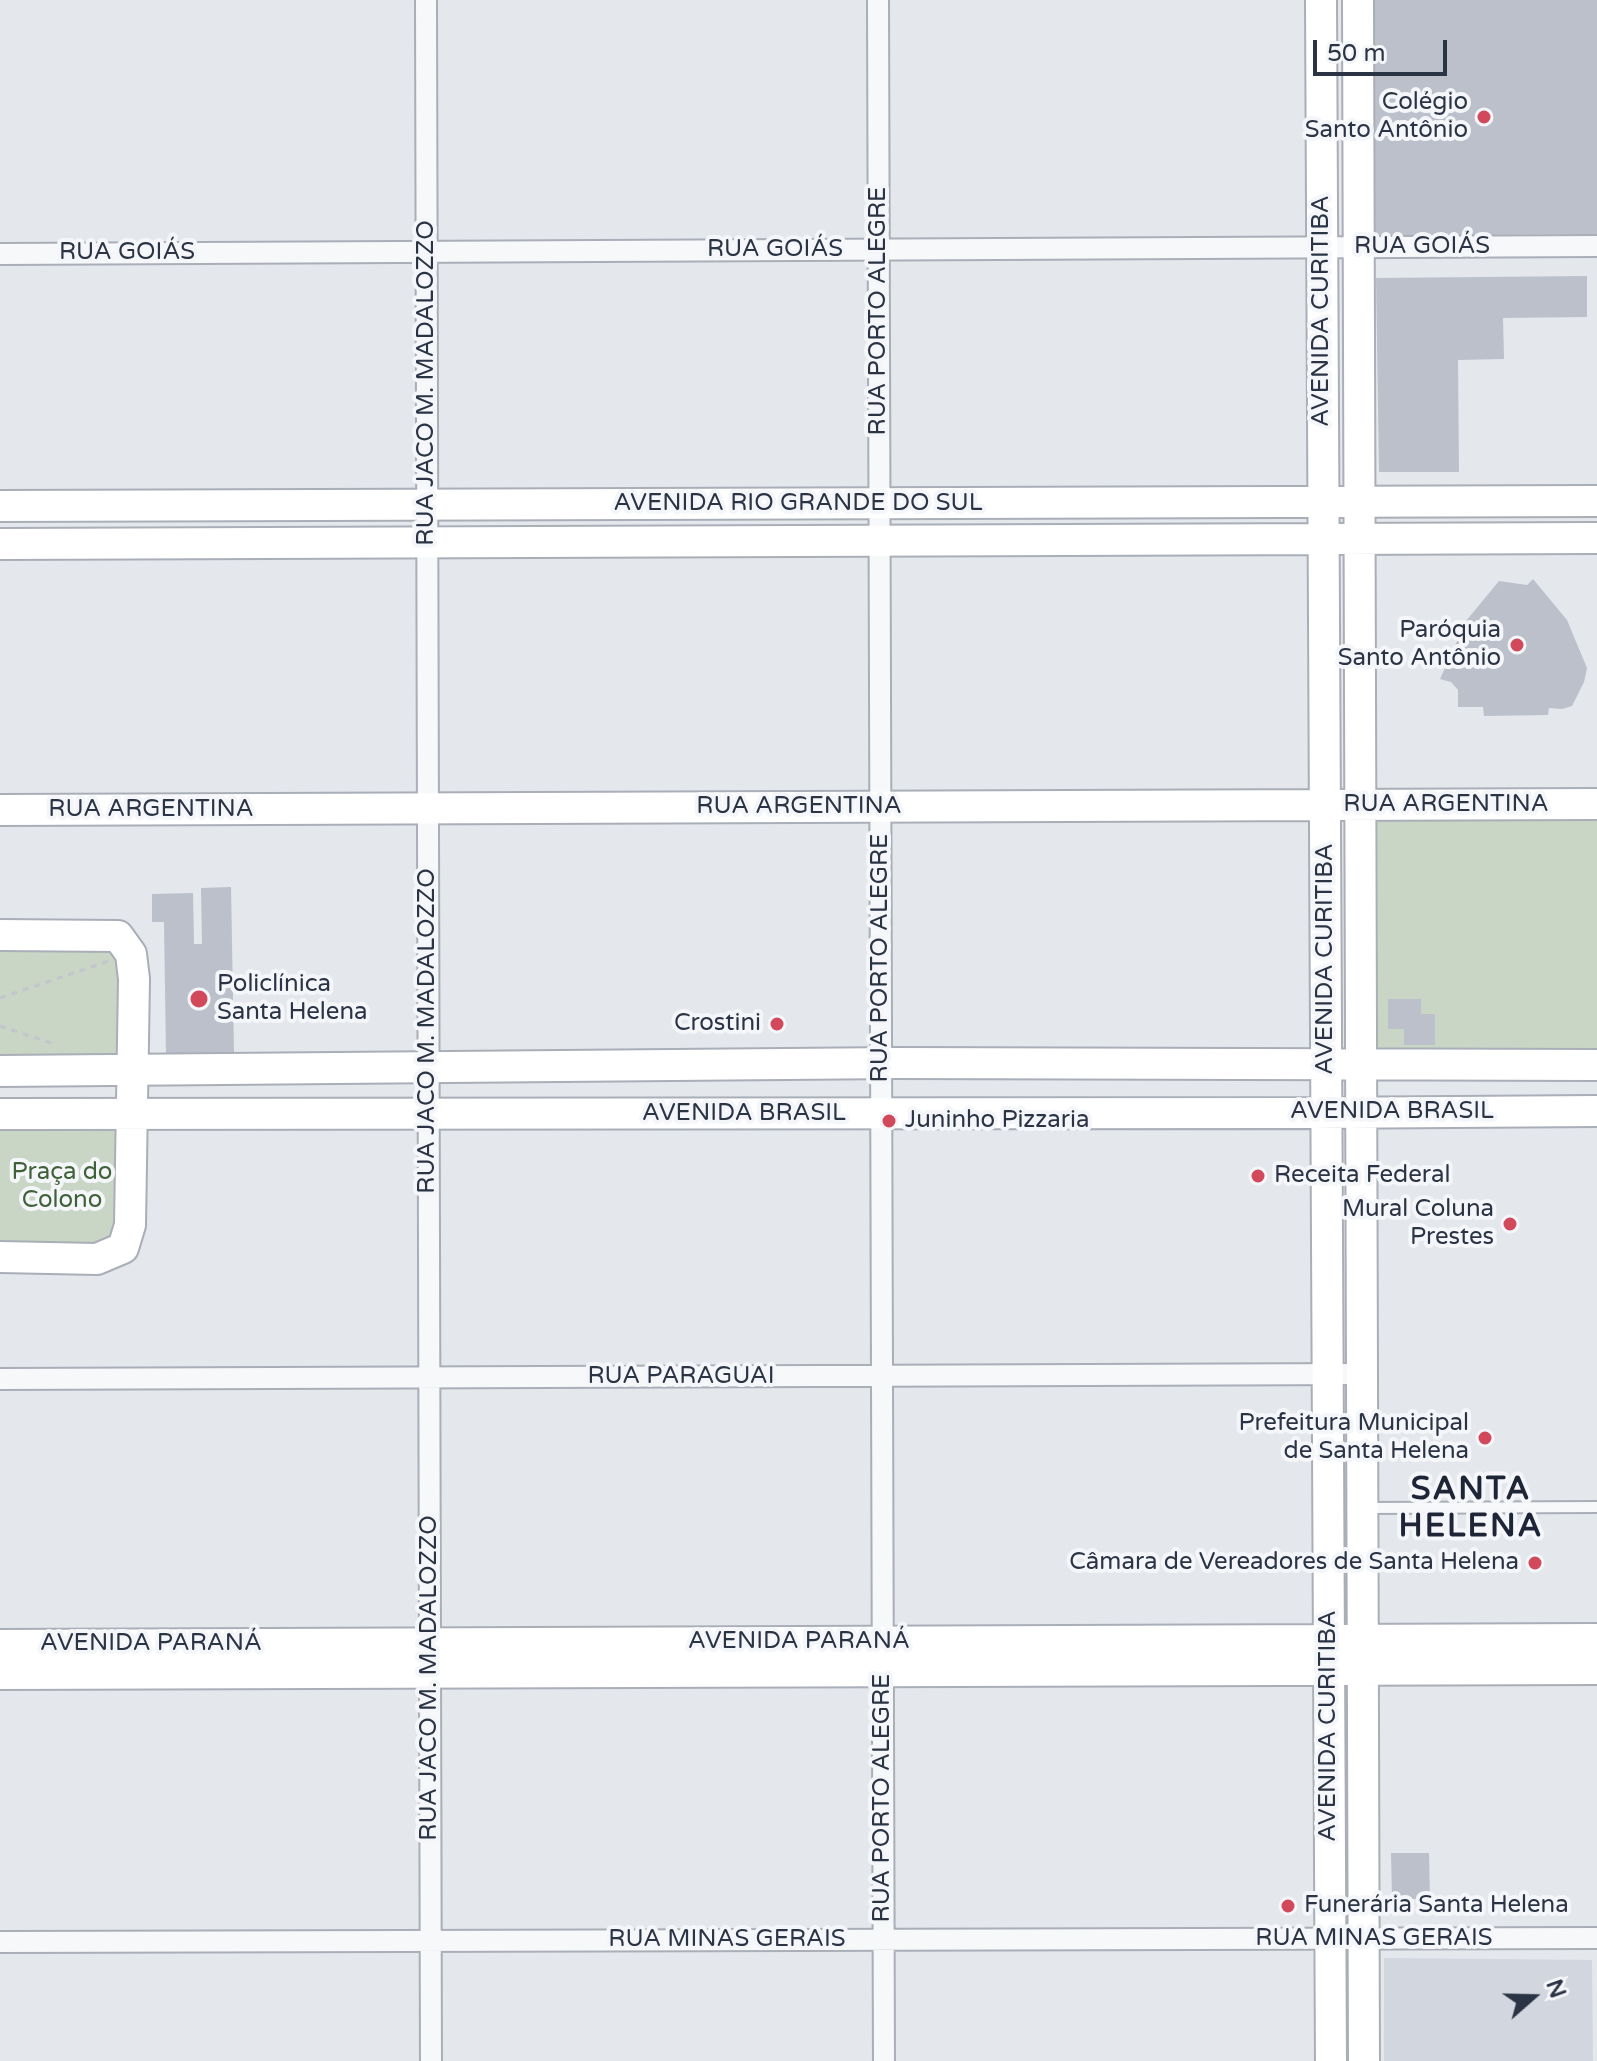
<!DOCTYPE html>
<meta charset="utf-8">
<style>
body{margin:0}
#map{position:relative;width:1597px;height:2061px;overflow:hidden;background:#e4e7ec;font-family:"Varela Round",sans-serif}
canvas{display:block}
.north{position:absolute;left:1493px;top:1957px;width:80px;height:80px;-webkit-text-stroke:6px #f4f6f9;paint-order:stroke;rotate:70deg;font-size:22px;font-weight:700;line-height:32px;text-align:center;color:#2b3445}
.north::after{content:'';display:block;margin:auto;width:28px;height:36px;background:#2b3445;clip-path:polygon(50% 0,100% 100%,50% 72%,0 100%)}
.scale{position:absolute;left:1313px;top:40px;width:134px;height:36px;box-sizing:border-box;border:4px solid #2b3445;border-top:0;padding-left:10px;font-size:24px;line-height:28px;white-space:nowrap;color:#2b3445;-webkit-text-stroke:6px #f4f6f9;paint-order:stroke}
</style>
<div id="map">
<canvas width="1597" height="2061"></canvas>
<div class="north">N</div>
<div class="scale">50 m</div>
</div>
<script>
const g = document.querySelector('canvas').getContext('2d');
g.lineJoin = 'round';
function paint(path, color) {
  g.fillStyle = color;
  g.fill(path, 'evenodd');
}
function trace(path, color, width, dash) {
  g.strokeStyle = color;
  g.lineWidth = width;
  g.lineCap = dash ? 'butt' : 'round';
  g.setLineDash(dash || []);
  g.stroke(path);
}
function write(font, color, halo, rows, align = 'center') {
  g.font = font + ' "Varela Round",sans-serif';
  g.lineWidth = 8;
  g.setLineDash([]);
  g.textBaseline = 'middle';
  g.strokeStyle = halo;
  g.fillStyle = color;
  for (const [text, x, y, turn = 0] of rows) {
    g.save();
    g.translate(x, y);
    g.rotate((+turn || 0) * Math.PI / 180);
    g.textAlign = isNaN(turn) ? turn : align;
    if (halo) g.strokeText(text, 0, 0);
    g.fillText(text, 0, 0);
    g.restore();
  }
}
paint(new Path2D(`
 M1384 1958 1592 1960 1593 2061H1384Z`), '#d2d6de');
paint(new Path2D(`
 M1597 810V1059L1367 1060V811Z
 M0 941 112 942 122 953 126 1065H0Z
 M0 1121H125L116 1244 0 1251Z`), '#c9d6c5');
paint(new Path2D(`
 M1370 0H1597V234L1372 236Z
 M1587 276V317L1503 318 1504 359 1458 360 1459 472H1379L1376 278Z
 M1533 579 1567 620 1587 668 1584 682 1572 706 1562 709 1549 708 1548 715 1484 716 1483 707H1458V690L1451 682 1440 679 1466 621 1499 581 1527 585Z
 M231 887 234 1053 166 1054 164 922H152V894L193 893 194 944H202L201 888Z
 M1388 999H1421V1014H1435V1045H1404V1029H1388Z
 M1391 1853H1429L1430 1899H1392Z`), '#bbc0ca');
const lane = new Path2D(`
 M1365 1508 1597 1507`);
const street = new Path2D(`
 M426 0 431 2061
 M878 0 884 2061
 M0 254 1597 246
 M0 1379 1362 1374
 M0 1942 1597 1938`);
const secondary = new Path2D(`
 M1321 0 1331 2061
 M1358 0 1364 2061
 M0 506 1597 501
 M0 544 1597 538
 M0 810 1597 804
 M0 935 118 936 131 954 134 979 130 1225 123 1248 97 1259 0 1257
 M0 1071 897 1063 1597 1065
 M0 1114 1310 1113 1597 1111
 M0 1645 1597 1639
 M0 1674 1597 1669`);
trace(lane, '#a9aeb7', 14);
trace(street, '#a9aeb7', 24);
trace(secondary, '#a9aeb7', 34);
trace(new Path2D(`
 M0 998 109 961
 M0 1026 57 1045`), '#c2c5cb', 3, [6, 6]);
trace(lane, '#f7f8fa', 10);
trace(street, '#f7f8fa', 20);
trace(secondary, '#fff', 30);
for (const [x, y, r, color] of [
 [1484,117,8,"#d1495b"],
 [1517,645,8,"#d1495b"],
 [199,999,10,"#d1495b"],
 [777,1024,8,"#d1495b"],
 [889,1121,8,"#d1495b"],
 [1258,1176,8,"#d1495b"],
 [1510,1224,8,"#d1495b"],
 [1485,1438,8,"#d1495b"],
 [1535,1563,8,"#d1495b"],
 [1288,1906,8,"#d1495b"]
]) {
  const dot = new Path2D();
  dot.arc(x, y, r, 0, 2 * Math.PI);
  g.fillStyle = color;
  g.fill(dot);
  trace(dot, '#f4f6f9', 3);
}
write('24px', '#2b3445', '#f4f6f9', [
 ["Colégio",1468,103],
 ["Santo Antônio",1468,131],
 ["Paróquia",1501,631],
 ["Santo Antônio",1501,659],
 ["Policlínica",217,985,"left"],
 ["Santa Helena",217,1013,"left"],
 ["Crostini",761,1024],
 ["Juninho Pizzaria",905,1121,"left"],
 ["Receita Federal",1274,1176,"left"],
 ["Mural Coluna",1494,1210],
 ["Prestes",1494,1238],
 ["Prefeitura Municipal",1469,1424],
 ["de Santa Helena",1469,1452],
 ["Câmara de Vereadores de Santa Helena",1519,1563],
 ["Funerária Santa Helena",1304,1906,"left"]
], 'right');
write('24px', '#2b3445', '#f4f6f9', [
 ["RUA GOIÁS",1422,247],
 ["RUA GOIÁS",775,250],
 ["RUA GOIÁS",127,253],
 ["RUA PORTO ALEGRE",879,311,-90],
 ["AVENIDA CURITIBA",1322,311,-90],
 ["RUA JACO M. MADALOZZO",427,383,-90],
 ["AVENIDA RIO GRANDE DO SUL",798,504],
 ["RUA ARGENTINA",1446,805],
 ["RUA ARGENTINA",799,807],
 ["RUA ARGENTINA",151,810],
 ["RUA PORTO ALEGRE",881,958,-90],
 ["AVENIDA CURITIBA",1326,959,-90],
 ["RUA JACO M. MADALOZZO",428,1031,-90],
 ["AVENIDA BRASIL",1392,1112],
 ["AVENIDA BRASIL",744,1114],
 ["RUA PARAGUAI",681,1377],
 ["AVENIDA PARANÁ",799,1642],
 ["AVENIDA PARANÁ",151,1644],
 ["RUA JACO M. MADALOZZO",430,1678,-90],
 ["AVENIDA CURITIBA",1329,1726,-90],
 ["RUA PORTO ALEGRE",883,1798,-90],
 ["RUA MINAS GERAIS",1374,1939],
 ["RUA MINAS GERAIS",727,1940]
]);
write('24px', '#3f6138', '#f4f6f9', [
 ["Praça do",62,1173],
 ["Colono",62,1201]
]);
g.letterSpacing = '2px';
write('bold 32px', '#1d2536', '#f4f6f9', [
 ["SANTA",1471,1491],
 ["HELENA",1471,1528]
]);
g.letterSpacing = '0px';
</script>
